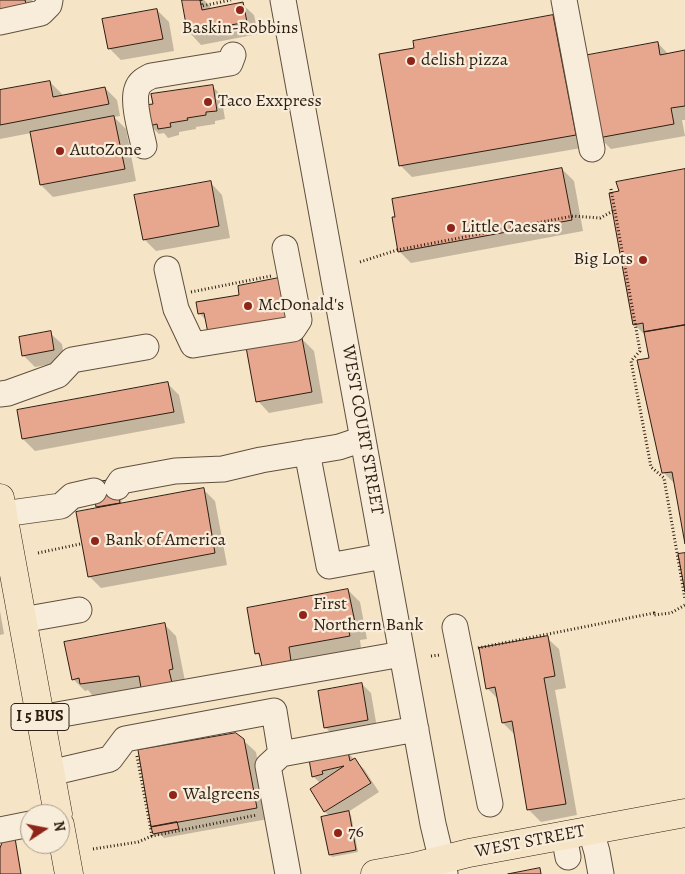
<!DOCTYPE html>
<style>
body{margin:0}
#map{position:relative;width:685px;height:874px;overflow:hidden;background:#f5e4c6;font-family:Alegreya,serif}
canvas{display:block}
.north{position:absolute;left:20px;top:804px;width:50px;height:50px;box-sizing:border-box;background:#f8edda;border:1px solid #a79a8a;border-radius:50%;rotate:79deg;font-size:14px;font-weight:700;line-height:20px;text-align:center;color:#2d1e11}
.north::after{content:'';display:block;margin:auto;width:18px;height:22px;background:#8f2418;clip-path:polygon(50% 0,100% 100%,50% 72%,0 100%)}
</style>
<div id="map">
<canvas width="685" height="874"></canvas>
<div class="north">N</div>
</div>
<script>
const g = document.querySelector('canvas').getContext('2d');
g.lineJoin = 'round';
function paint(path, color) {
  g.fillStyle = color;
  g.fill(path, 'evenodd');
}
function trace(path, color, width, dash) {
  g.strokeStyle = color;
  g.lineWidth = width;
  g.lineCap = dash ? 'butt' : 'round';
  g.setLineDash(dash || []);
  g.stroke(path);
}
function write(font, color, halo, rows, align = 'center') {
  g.font = font + ' Alegreya,serif';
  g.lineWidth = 4.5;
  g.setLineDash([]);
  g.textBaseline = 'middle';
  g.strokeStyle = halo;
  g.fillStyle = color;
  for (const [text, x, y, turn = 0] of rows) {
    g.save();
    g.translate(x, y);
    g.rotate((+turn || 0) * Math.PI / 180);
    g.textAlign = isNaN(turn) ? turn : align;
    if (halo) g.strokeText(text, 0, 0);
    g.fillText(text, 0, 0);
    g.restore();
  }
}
paint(new Path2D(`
 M0 0H32L35 16Z
 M183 0H204L210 6 211 10 242 4 254 15 258 34 201 45 190 33Z
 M157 10 169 22 174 51 121 60 109 48Z
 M553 17 565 29 587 147 412 177 400 165 416 49Z
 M658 43 669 55 685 52V120H682L685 136 611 149 600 138Z
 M50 82 62 94V97L105 88 117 100 120 116 114 117 126 129 136 181 53 197 41 185 31 133 0 139V92Z
 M212 86 221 95 225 119 215 121V124L196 127V129L179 132V135L168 138 164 133 159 134 150 125Z
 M562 169 574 181 583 231 411 263 399 251Z
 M685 171V537L675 484 664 473 651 359 646 336 634 324Z
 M211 183 222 195 230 238 156 251 144 239Z
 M278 279 207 321 199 313 241 296Z
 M50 333 62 344 65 362 35 367 23 355Z
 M302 339 314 351 323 403 269 413 258 401Z
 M167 383 179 395 185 423 35 451 23 439Z
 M118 483 122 504 203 489 215 501 227 565 101 588 89 576 99 509 97 507Z
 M348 590 360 602 367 639 360 640 361 648 300 659 303 672 275 678 263 666 262 658 256 653Z
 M0 611 4 634 0 635Z
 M164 624 176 636 185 681 93 696 88 690 85 691 73 679Z
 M547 638 559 649 566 688 555 690 577 815 541 822 529 810 515 735 503 723 499 700 487 688Z
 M362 684 371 693 377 728 334 736 325 727Z
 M243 740 256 752 268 819 164 838 161 835 157 836 154 833Z
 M348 753 364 769 379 792 348 812 351 815 358 852 332 857 330 854V816L325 812 311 789 320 783 313 776Z`), '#0003');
const building = new Path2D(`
 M0 0H25L27 7 0 19Z
 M182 0H200L202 10 243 2 247 22 188 33Z
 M157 9 163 39 108 49 102 19Z
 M553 15 576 135 399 166 379 54 414 48 413 41Z
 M658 42 660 55 685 50V106L671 108 674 124 598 138 583 56Z
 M50 81 53 97 105 87 109 104 0 125V90Z
 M213 85 217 111 206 112V115L187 118 188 120 170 123 171 127 158 129 157 124 149 126 145 105 153 104 151 94Z
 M114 116 125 169 40 185 30 132Z
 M562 168 572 220 398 252 392 217H395L392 199Z
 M685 169V325L644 332 643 323 633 325 609 193 619 191 616 182Z
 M211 181 219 226 143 240 134 195Z
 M278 278 283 281 290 311 285 319 208 333 204 313 198 314 196 302 239 295 238 286Z
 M685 325V544L672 472 662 473 637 360 649 358 644 332Z
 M51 331 54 350 22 356 19 337Z
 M302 338 312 392 256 402 246 347Z
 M168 382 174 412 22 439 17 410Z
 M116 479 120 503 96 507 92 483Z
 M204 488 215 553 88 577 76 512Z
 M685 553V592L678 554Z
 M348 589 356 627 348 628 350 636 289 647 291 661 262 666 259 653 255 654 247 608Z
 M165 623 173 669 169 670 172 683 141 688 139 676 80 684 79 678 72 680 64 642Z
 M548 636 555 676 544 678 566 804 527 810 512 721 502 723 495 687 486 689 479 648Z
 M362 683 368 720 324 728 318 691Z
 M236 733 244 739 257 808 151 827 138 750Z
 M348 752 350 761 355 758 371 783 324 812 310 789 344 766 322 771 323 774 312 777 309 759Z
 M349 811 356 850 329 855 321 817Z
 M177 822 179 829 153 834 151 827Z
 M15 838 21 874H0V848L3 840Z
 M540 868 541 874H508Z`);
paint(building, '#e7a78f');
trace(building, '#2d1e11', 1);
const minor = new Path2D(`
 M283 0 433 824 445 874
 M564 0 592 149
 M0 22 41 13 49 5 50 0
 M144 146C141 132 132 102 137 89 139 82 145 79 151 76L230 63 233 55
 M167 269 176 309 193 345 293 329 299 320 285 248
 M0 394 8 393 58 375 72 360 146 347
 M307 452 329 566 384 556
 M117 487 121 481 175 471 223 469 261 460 339 447 363 439
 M3 514 61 506 72 496 94 491
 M22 620 79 610
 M455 627 490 804
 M40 718 402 654
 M50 773 110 759 125 739 274 711 281 754
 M0 830 30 824
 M591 831 597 852 601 874
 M564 836 568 857
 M288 874 268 766 281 754 416 729`);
const major = new Path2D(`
 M0 498 58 814
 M60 825 69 874
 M375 874 413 867 469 853 685 813`);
trace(minor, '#5f503e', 27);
trace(major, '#2d1e11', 29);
trace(new Path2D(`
 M201 0 202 6 231 0
 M611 189 640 351 631 361 651 467 664 478 685 599
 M360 262 397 250 573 216 600 218 615 210
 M191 292 271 276
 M38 553 80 544
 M478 648 654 613V615L671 613 685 605
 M431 656 440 655
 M137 756 152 836 257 815
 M93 849 138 842 152 836`), '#2d1e11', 3, [1, 2.5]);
trace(minor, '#f8edda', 25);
trace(major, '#f5e4c6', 28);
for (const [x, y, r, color] of [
 [240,10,5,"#8f2418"],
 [411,61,5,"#8f2418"],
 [208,102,5,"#8f2418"],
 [60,151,5,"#8f2418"],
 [451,228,5,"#8f2418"],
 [643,260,5,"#8f2418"],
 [248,306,5,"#8f2418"],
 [95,541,5,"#8f2418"],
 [303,615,5,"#8f2418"],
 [173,795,5,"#8f2418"],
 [338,833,5,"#8f2418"]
]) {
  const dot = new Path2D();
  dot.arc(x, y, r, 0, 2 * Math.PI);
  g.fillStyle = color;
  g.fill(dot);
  trace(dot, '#f8edda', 2);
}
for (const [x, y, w] of [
 [40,717,58]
]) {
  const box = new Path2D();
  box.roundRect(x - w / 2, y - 13.5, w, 27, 4);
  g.fillStyle = '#f8edda';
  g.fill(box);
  trace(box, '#2d1e11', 1);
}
write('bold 16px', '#2d1e11', null, [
 ["I 5 BUS",40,717]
]);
write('18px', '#2d1e11', '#f8edda', [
 ["Baskin-Robbins",240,29,"center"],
 ["delish pizza",421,61],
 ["Taco Exxpress",218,102],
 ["AutoZone",70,151],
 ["Little Caesars",461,228],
 ["Big Lots",633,260,"right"],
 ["McDonald's",258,306],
 ["Bank of America",105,541],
 ["First",313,605],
 ["Northern Bank",313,626],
 ["Walgreens",183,795],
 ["76",348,833]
], 'left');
write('18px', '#2d1e11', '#f8edda', [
 ["WEST COURT STREET",362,430,80],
 ["WEST STREET",530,842,-11]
]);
</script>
